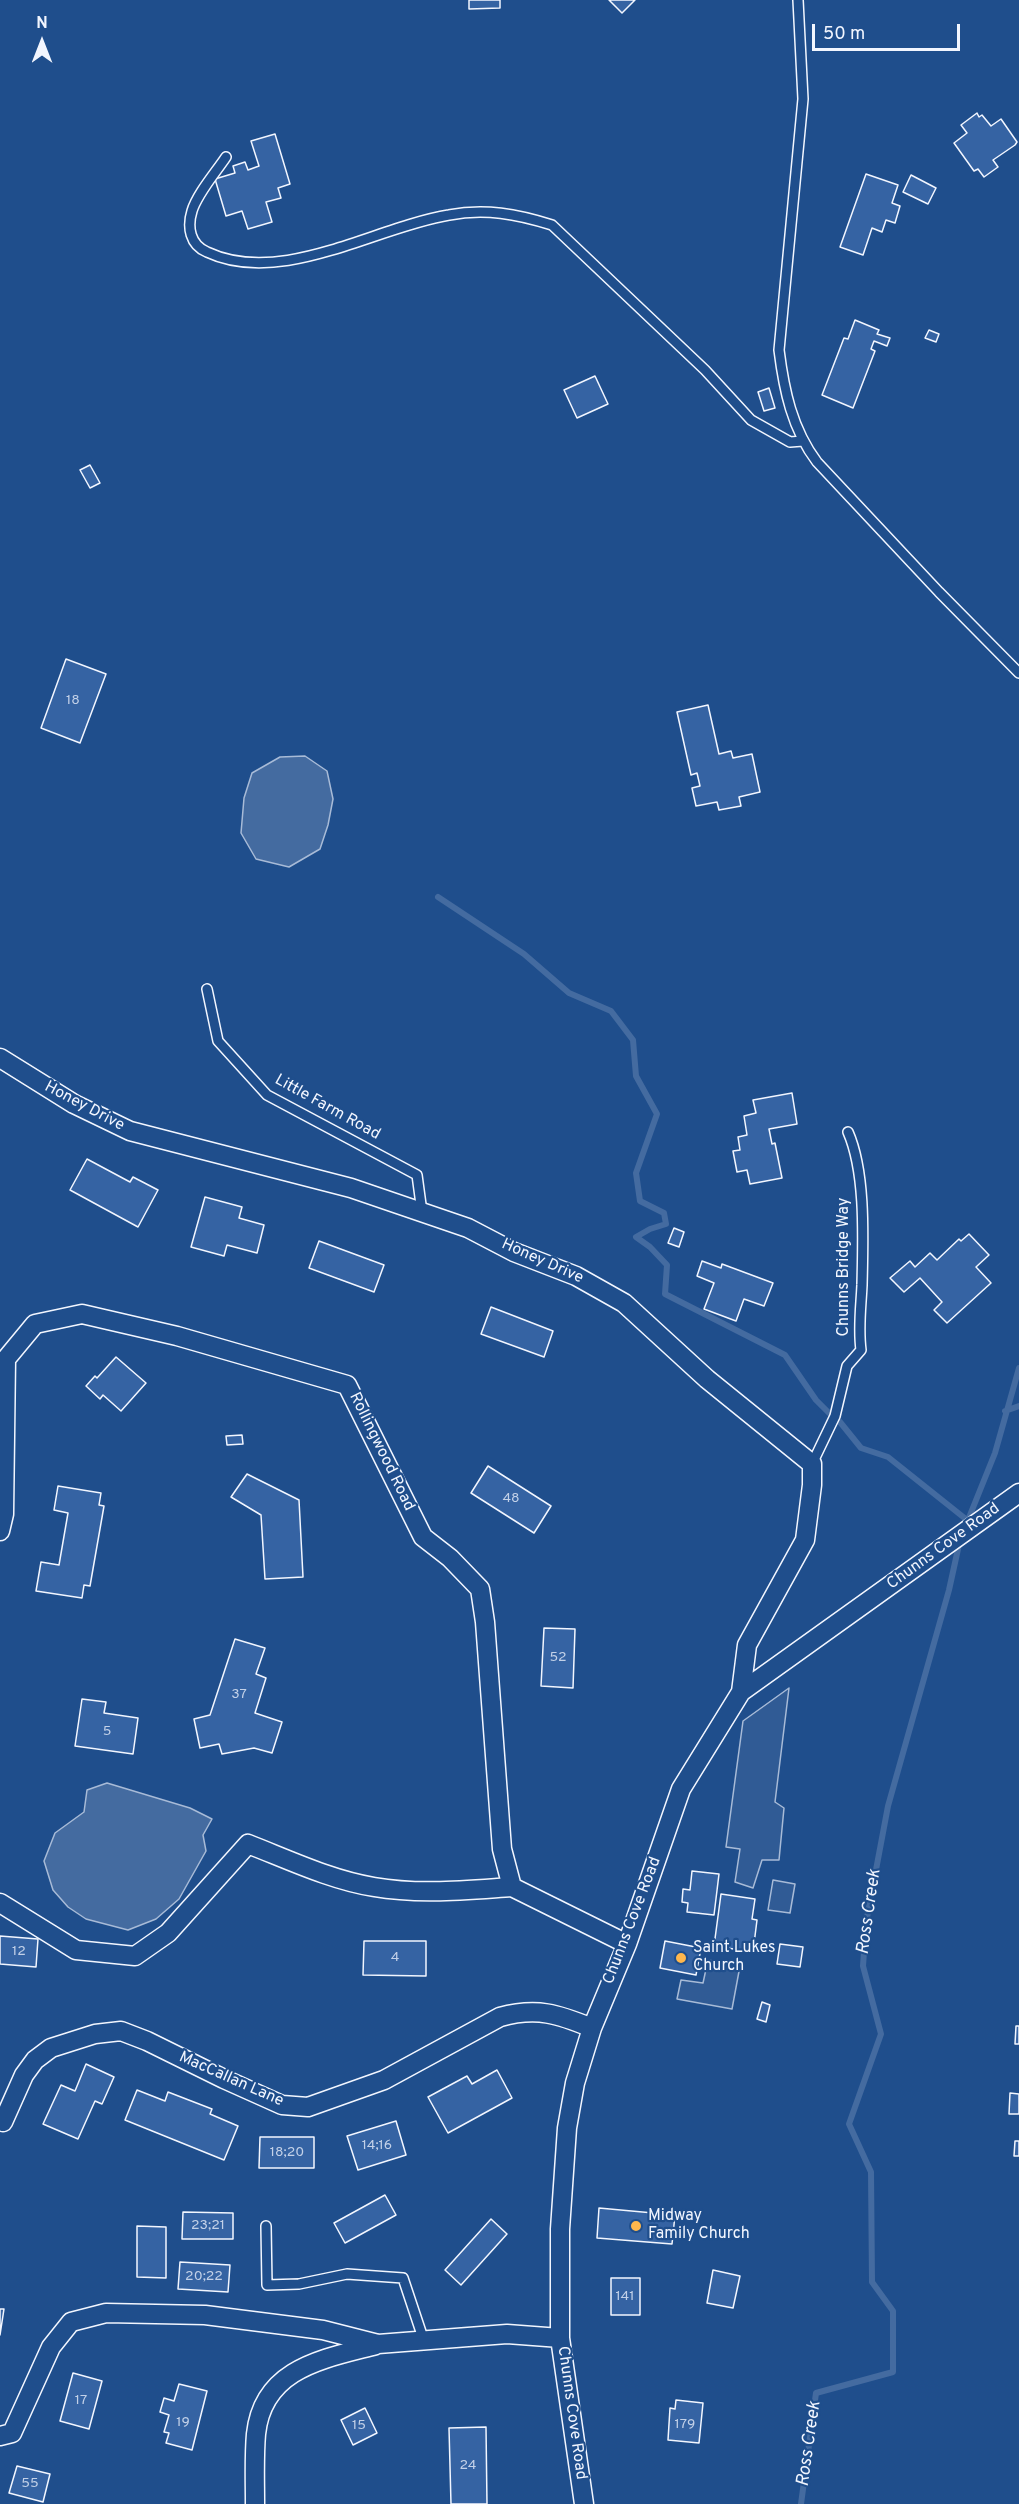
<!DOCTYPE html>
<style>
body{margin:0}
#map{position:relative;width:1019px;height:2504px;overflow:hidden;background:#1f4e8c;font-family:Overpass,sans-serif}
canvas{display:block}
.north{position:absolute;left:12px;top:12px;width:60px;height:60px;-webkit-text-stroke:4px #1f4e8c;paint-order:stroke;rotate:0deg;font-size:16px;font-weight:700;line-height:24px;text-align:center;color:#f2f6ff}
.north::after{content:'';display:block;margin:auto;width:21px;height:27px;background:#f2f6ff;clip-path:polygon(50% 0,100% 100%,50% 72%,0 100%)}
.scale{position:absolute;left:812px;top:24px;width:148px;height:27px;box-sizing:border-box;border:3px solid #f2f6ff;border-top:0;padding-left:8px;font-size:18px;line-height:21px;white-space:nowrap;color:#f2f6ff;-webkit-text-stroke:4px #1f4e8c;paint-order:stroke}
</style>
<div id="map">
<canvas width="1019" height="2504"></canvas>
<div class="north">N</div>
<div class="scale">50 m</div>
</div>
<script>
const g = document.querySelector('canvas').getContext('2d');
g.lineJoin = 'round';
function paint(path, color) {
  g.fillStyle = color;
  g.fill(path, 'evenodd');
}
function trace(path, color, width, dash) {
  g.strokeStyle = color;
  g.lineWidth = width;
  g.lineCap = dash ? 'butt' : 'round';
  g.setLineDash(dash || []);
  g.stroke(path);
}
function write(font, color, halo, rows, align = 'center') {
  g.font = font + ' Overpass,sans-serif';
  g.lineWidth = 4.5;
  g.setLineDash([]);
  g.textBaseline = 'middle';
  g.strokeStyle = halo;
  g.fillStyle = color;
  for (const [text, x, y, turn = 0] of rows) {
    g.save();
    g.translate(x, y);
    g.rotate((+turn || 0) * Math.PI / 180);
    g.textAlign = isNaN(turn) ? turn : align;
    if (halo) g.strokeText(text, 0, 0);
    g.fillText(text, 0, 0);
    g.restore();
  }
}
const built = new Path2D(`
 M789 1688 775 1802 784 1808 779 1860H762L753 1888 735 1882 740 1849 726 1847 743 1721Z
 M773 1880 795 1884 790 1913 768 1910Z
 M708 1960 740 1966 732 2009 677 1999 681 1980 703 1983Z`);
paint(built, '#305b95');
trace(built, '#a8bbd7', 1.5);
const water = new Path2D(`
 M305 756 327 771 333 799 328 825 320 849 289 867 256 859 241 833 244 798 252 773 280 757Z
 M107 1783 190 1808 212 1819 203 1835 206 1851 179 1899 156 1919 128 1930 86 1919 68 1907 53 1890 44 1861 55 1833 84 1812 87 1790Z`);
paint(water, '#446ba0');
trace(water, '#a8bbd7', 1.5);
trace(new Path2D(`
 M438 897 524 954 569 993 611 1011 633 1040 636 1076 657 1114 636 1173 640 1201 664 1213 666 1224 650 1229 636 1237 650 1247 667 1265 665 1294 785 1355 816 1400 829 1413
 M1005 1411 1019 1406
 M840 1422 861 1448 888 1457 967 1520
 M966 1525 995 1453 1019 1368
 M801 2504 816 2393 893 2372V2311L872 2282 871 2172 849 2124 881 2034 863 1966 866 1923 888 1806 949 1590 960 1540`), '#446ba0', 6);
const building = new Path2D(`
 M469 0H500V8L469 9Z
 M609 0H635L622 13Z
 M977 113 979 117 982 115 991 126 1001 119 1017 142 1015 145 993 160 998 167 984 177 978 169 974 171 954 143 967 133 961 125Z
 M275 134 290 184 278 188 281 198 266 202 272 222 248 229 242 211 226 216 215 179 235 173 233 166 245 162 248 170 259 166 251 141Z
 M866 174 898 185 892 203 900 206 895 223 886 220 882 232 872 228 863 255 840 247Z
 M911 175 936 188 928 204 903 192Z
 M855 320 879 330 877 334 890 338 887 346 874 341 871 349 875 351 853 408 822 395 844 338 848 339Z
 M929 330 939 334 936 342 925 338Z
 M595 376 608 404 577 418 564 390Z
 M769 388 775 408 764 411 758 392Z
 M90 465 100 483 90 488 80 470Z
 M66 659 106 674 80 743 41 728Z
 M708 705 719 754 731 751 733 758 752 754 760 792 739 797 741 806 719 810 717 802 696 806 692 788 700 786 697 773 691 775 677 712Z
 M792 1093 797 1124 769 1129 772 1144 775 1143 782 1178 750 1184 747 1170 737 1172 733 1151 740 1150 738 1137 747 1135 744 1116 756 1113 753 1100Z
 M87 1159 130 1182 133 1177 158 1190 138 1227 70 1190Z
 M205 1197 242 1207 239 1218 264 1225 257 1253 227 1245 224 1256 191 1247Z
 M674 1228 684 1232 679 1247 668 1243Z
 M969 1234 989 1255 976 1267 991 1283 947 1323 934 1310 942 1302 920 1278 904 1292 890 1278 910 1261 915 1267 930 1253 937 1260 959 1239 961 1241Z
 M319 1241 384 1265 374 1292 309 1268Z
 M702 1261 721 1268 722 1264 773 1283 764 1306 744 1299 736 1321 704 1309 714 1283 697 1276Z
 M491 1307 553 1331 544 1357 481 1334Z
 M116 1357 146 1383 121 1411 103 1395 100 1399 86 1386 95 1376 97 1378Z
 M242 1435 243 1444 227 1445 226 1436Z
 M488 1466 551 1506 534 1533 471 1493Z
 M247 1474 299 1500 303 1577 265 1579 261 1515 231 1497Z
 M58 1486 101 1493 99 1505 104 1506 90 1586 84 1585 82 1598 36 1591 41 1562 59 1565 68 1513 54 1510Z
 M544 1628 575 1629 573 1688 541 1686Z
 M235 1639 265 1648 256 1674 266 1678 255 1713 282 1722 272 1753 254 1748 222 1754 219 1744 200 1748 194 1719 210 1715Z
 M82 1699 106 1702 104 1713 138 1718 133 1754 75 1746Z
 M692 1871 719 1874 714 1915 687 1912 688 1903 682 1902 683 1889 690 1890Z
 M721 1894 755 1899 752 1919 757 1920 753 1952 714 1946Z
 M0 1936 38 1939 36 1967 0 1964Z
 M364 1941H426V1976L363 1975Z
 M665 1941 701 1948 696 1975 660 1968Z
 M780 1944 803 1947 800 1967 777 1964Z
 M762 2002 770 2005 766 2022 757 2019Z
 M1016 2026H1019V2044H1015Z
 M86 2064 114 2077 102 2104 95 2101 78 2139 43 2124 61 2085 75 2091Z
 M497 2070 512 2098 448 2133 428 2097 467 2076 472 2084Z
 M137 2090 165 2101 168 2092 212 2109 210 2114 238 2126 224 2160 125 2120Z
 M1010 2093 1019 2094V2114H1009Z
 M396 2121 406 2155 358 2170 347 2136Z
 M260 2137H314V2168H259Z
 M1015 2141H1019V2156H1014Z
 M385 2195 396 2215 345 2243 334 2223Z
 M599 2208 675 2215 672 2244 597 2238Z
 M183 2212 233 2213V2239H182Z
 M491 2219 507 2234 461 2285 445 2270Z
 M137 2226 166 2227V2278L137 2277Z
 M180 2262 230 2265 228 2292 178 2289Z
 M713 2270 740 2276 733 2308 707 2303Z
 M611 2278H640V2315H611Z
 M0 2309H4L0 2335Z
 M73 2373 102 2381 89 2429 60 2421Z
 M179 2384 207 2391 192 2450 166 2443 169 2433 164 2432 169 2415 160 2412 164 2398 174 2401Z
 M676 2400 703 2403 699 2443 668 2440 670 2408 675 2409Z
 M365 2408 377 2433 353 2445 341 2420Z
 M486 2427 487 2504H451L449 2428Z
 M17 2466 50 2474 43 2502 9 2493Z`);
paint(building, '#3563a3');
trace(building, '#f2f6ff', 1.5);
const lane = new Path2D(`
 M798 0 803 99 779 350C784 390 792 429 817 462L939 592 1019 673
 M226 157C216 172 197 194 192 211 187 227 190 245 207 252 281 287 375 227 449 215 485 208 517 214 552 225L705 370 751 420 790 442 803 441
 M207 989 218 1041 267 1095 417 1175 422 1212
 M812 1464 835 1416 847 1366 861 1350C858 1328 861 1307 862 1285 863 1240 866 1173 848 1132
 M266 2226 267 2285 299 2284 347 2274 403 2278 424 2341`);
const street = new Path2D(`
 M0 1058 74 1104 130 1131 351 1188 468 1228 514 1252 576 1276 624 1303 707 1379 812 1464V1485L805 1540 747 1645 741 1692
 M0 1531 4 1514 6 1359 35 1324 82 1314 177 1336 347 1385 423 1537 450 1558 480 1589 485 1622 502 1849 512 1887C467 1890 420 1895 374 1887 331 1880 289 1860 248 1844L168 1933 135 1956 76 1950 0 1903
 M512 1887 627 1944
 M3 2122 24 2075 35 2060 51 2048 95 2034 121 2031 147 2041 224 2079 282 2105 308 2107 384 2080 500 2017C537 2007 558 2014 592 2028
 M0 2436 12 2433 51 2347 71 2322 106 2313 205 2315 323 2330 378 2344 507 2334 560 2338
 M255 2504C255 2481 254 2457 256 2434 263 2368 323 2359 376 2345
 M584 2504 560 2338V2229L567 2128 575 2083 592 2028 627 1944 681 1789 741 1692 1019 1493`);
trace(lane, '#f2f6ff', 12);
trace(street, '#f2f6ff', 21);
trace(lane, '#1f4e8c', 9);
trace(street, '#1f4e8c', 18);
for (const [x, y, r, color] of [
 [681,1958,6,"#ffb74d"],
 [636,2226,6,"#ffb74d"]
]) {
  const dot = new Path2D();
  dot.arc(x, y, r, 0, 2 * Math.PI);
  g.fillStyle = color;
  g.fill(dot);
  trace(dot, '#1f4e8c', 2);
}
write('14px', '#c3d1e8', null, [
 ["18",73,701],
 ["48",511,1499],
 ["52",558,1658],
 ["37",239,1695],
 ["5",107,1732],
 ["12",19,1952],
 ["4",395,1958],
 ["14;16",377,2146],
 ["18;20",287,2153],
 ["23;21",208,2226],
 ["20;22",204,2277],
 ["141",625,2297],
 ["17",81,2401],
 ["19",183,2423],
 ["179",685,2425],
 ["15",359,2426],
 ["24",468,2466],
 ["55",30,2484]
]);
write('16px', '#f2f6ff', '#1f4e8c', [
 ["Honey Drive",84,1107,28],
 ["Little Farm Road",327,1108,29],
 ["Honey Drive",542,1262,24],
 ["Chunns Bridge Way",845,1267,-90],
 ["Rollingwood Road",381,1452,64],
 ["Chunns Cove Road",944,1547,-36],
 ["Chunns Cove Road",633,1921,-69],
 ["MacCallan Lane",231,2080,24],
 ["Chunns Cove Road",571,2413,82]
]);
write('16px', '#f2f6ff', '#1f4e8c', [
 ["Saint Lukes",693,1949],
 ["Church",693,1967],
 ["Midway",648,2217],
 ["Family Church",648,2235]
], 'left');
write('italic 18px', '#f2f6ff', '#1f4e8c', [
 ["Ross Creek",870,1912,-82],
 ["Ross Creek",810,2444,-82]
]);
</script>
